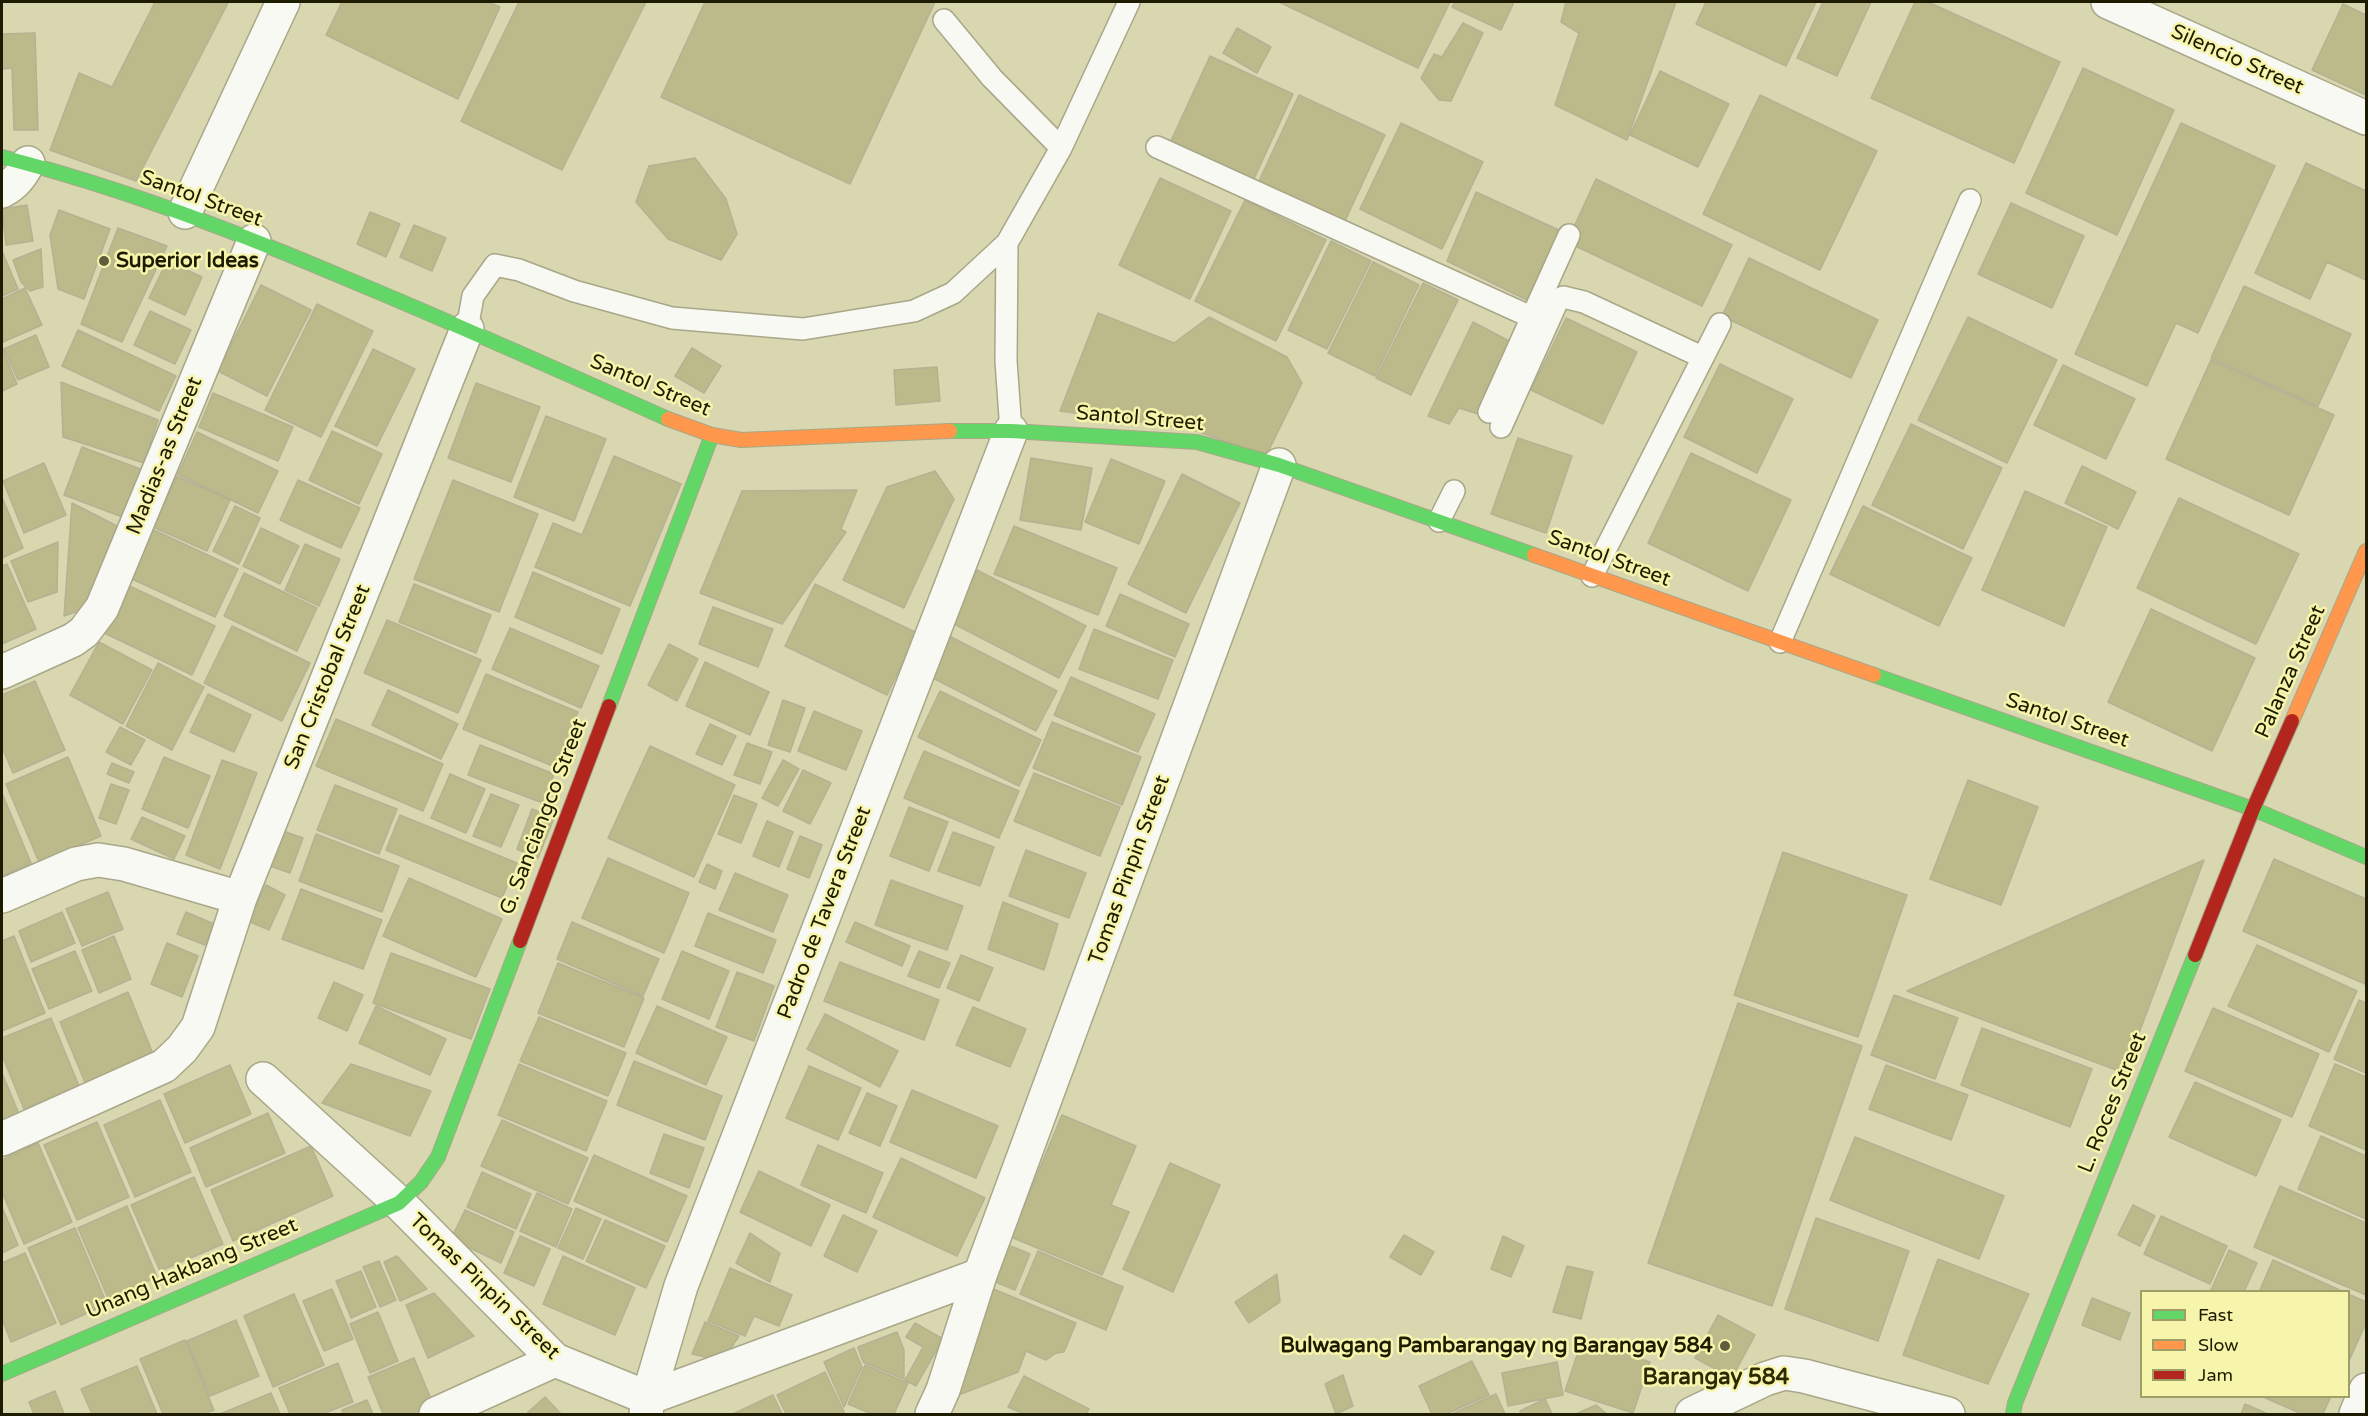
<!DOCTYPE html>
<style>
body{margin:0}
#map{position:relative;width:2368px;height:1416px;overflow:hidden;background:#d8d7b0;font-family:"Varela Round",sans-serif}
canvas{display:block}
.frame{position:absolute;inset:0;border:3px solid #1e1c00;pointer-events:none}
.legend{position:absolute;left:2140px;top:1290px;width:210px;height:108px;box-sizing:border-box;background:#f7f5ab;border:2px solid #a09e67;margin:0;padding:8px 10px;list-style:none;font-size:18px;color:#1e1c00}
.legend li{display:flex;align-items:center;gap:12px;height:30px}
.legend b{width:30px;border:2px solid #a09e67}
</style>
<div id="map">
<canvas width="2368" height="1416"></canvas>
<div class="frame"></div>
<ul class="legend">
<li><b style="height:8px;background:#63d668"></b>Fast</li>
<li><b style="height:8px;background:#ff974d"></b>Slow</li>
<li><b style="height:8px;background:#b3261e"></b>Jam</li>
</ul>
</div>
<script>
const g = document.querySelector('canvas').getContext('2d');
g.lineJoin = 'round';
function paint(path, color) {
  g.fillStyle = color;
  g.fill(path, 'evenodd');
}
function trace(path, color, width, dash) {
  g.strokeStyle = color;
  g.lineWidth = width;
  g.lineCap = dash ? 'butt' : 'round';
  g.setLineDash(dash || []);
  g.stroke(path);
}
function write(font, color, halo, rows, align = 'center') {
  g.font = font + ' "Varela Round",sans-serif';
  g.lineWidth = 5;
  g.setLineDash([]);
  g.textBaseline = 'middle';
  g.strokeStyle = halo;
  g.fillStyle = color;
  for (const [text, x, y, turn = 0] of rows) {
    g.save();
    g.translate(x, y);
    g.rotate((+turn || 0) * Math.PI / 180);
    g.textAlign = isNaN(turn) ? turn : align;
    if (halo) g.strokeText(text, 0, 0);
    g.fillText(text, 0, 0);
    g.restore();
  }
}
const building = new Path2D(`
 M155 2 228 3 136 181 50 150 79 73 112 87Z
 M342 2H488L500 7 458 99 326 35Z
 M519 2H646L562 170 461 121Z
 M705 2H935L850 184 661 97Z
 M1279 2H1450L1418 68Z
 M1455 2H1514L1501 30 1452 7Z
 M1566 2H1676L1627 140 1555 105 1579 33 1561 22Z
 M1706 2H1816L1786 66 1696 24Z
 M1823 2H1871L1837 76 1797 58Z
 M1915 2H1928L2060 62 2014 163 1871 98Z
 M2343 4 2366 15V95L2312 70Z
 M1463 23 1483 33 1451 101 1439 100 1421 78 1434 54 1442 57Z
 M1237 28 1271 47 1257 73 1223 53Z
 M35 33 38 130H14L12 68 2 69V34Z
 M1210 56 1293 94 1253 181 1170 143Z
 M2083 68 2174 110 2117 235 2026 193Z
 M1660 71 1729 104 1698 167 1630 135Z
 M1299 95 1385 135 1345 221 1259 181Z
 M1760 95 1877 151 1820 270 1703 214Z
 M1401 123 1483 162 1442 249 1360 209Z
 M2181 123 2275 166 2198 333 2176 323 2147 386 2075 354Z
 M695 158 726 199 737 234 721 260 668 239 636 202 649 166Z
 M2306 163 2366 191V280L2327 262 2310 299 2255 273Z
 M1160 178 1231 211 1190 299 1119 265Z
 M1596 179 1732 245 1702 306 1567 242Z
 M1476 192 1561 231 1527 300 1447 261Z
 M1245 200 1326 240 1276 341 1195 301Z
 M2011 203 2084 236 2052 308 1978 274Z
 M27 205 33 241 6 245 2 209Z
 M59 210 110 229 84 299 58 289 50 235Z
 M370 212 400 224 386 257 357 244Z
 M414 225 446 238 432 271 400 257Z
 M118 228 167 246 122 342 81 324Z
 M1331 241 1371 261 1327 349 1288 330Z
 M41 249 43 287 30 291 21 282 13 260Z
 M2 251 18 289 2 296Z
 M1749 258 1878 320 1851 378 1722 316Z
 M167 261 202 277 185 315 149 298Z
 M1373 262 1419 285 1375 376 1328 353Z
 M1423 283 1458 300 1411 395 1376 378Z
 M261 285 311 310 267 396 218 371Z
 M2244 286 2351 334 2318 406 2211 358Z
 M25 288 42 325 3 342 2 299Z
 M317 304 373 331 321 437 265 410Z
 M150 311 191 330 175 364 134 345Z
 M1098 313 1174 343 1209 317 1287 357 1302 383 1266 456 1191 429 1060 411Z
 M1968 317 2057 360 2007 463 1918 420Z
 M1566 318 1637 352 1603 424 1531 390Z
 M1473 322 1513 343 1478 414 1459 408 1449 424 1428 416Z
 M78 330 176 376 159 411 62 366Z
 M36 335 49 367 18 380 4 349Z
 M2 348 17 384 2 391Z
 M692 348 721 366 704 393 675 376Z
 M373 349 415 369 377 446 335 426Z
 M2211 360 2334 415 2289 515 2166 459Z
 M1720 364 1793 399 1757 473 1684 437Z
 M2063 365 2135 399 2106 459 2034 425Z
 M937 367 940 401 896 405 894 370Z
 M61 382 158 420 144 463 63 437Z
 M476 383 540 407 511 482 448 458Z
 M213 393 293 427 278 461 199 427Z
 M546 416 606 439 574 521 514 497Z
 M1911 424 2002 468 1963 549 1872 505Z
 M332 431 382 454 359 504 309 480Z
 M197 432 278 471 258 513 178 474Z
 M1518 438 1572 456 1546 533 1491 514Z
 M82 447 143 470 125 518 64 495Z
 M1691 453 1791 500 1748 591 1648 543Z
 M614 456 681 484 630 606 535 567 553 523 582 535Z
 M1031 458 1092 468 1081 530 1020 520Z
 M1111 459 1165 481 1139 544 1085 522Z
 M44 463 66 515 24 533 3 481Z
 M2082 466 2136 492 2118 529 2065 503Z
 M935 471 954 499 904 608 843 580 887 487Z
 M1182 474 1240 503 1186 613 1128 584Z
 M177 476 230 500 207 551 153 527Z
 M298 480 360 508 341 548 280 520Z
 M453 480 538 514 499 612 414 579Z
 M857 490 841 529 846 532 782 624 700 593 742 491Z
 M2025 491 2107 527 2064 626 1982 590Z
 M2 497 23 548 2 558Z
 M2179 498 2299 554 2256 644 2137 588Z
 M72 503 121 528 93 606 64 616Z
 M235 506 260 518 239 564 213 551Z
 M1863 506 1972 558 1939 626 1830 574Z
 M143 525 238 569 215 617 121 574Z
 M1014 526 1117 568 1098 615 994 574Z
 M261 528 299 546 280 584 243 566Z
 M58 542 57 592 28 602 11 561Z
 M305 544 340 559 319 606 285 590Z
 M7 564 36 629 2 644V566Z
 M977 570 1086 626 1059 678 950 622Z
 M533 572 620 609 602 654 515 617Z
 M244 573 317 608 297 651 224 616Z
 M123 583 215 626 192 675 100 631Z
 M414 584 491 615 476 653 399 622Z
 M815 584 917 633 887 695 785 646Z
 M1120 594 1189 624 1175 657 1106 626Z
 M713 607 773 629 758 667 699 644Z
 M2151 609 2255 658 2212 751 2108 702Z
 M387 620 481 660 458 713 364 673Z
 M232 626 310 663 282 721 204 683Z
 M510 628 599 666 581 708 492 669Z
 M1094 629 1173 660 1158 699 1079 669Z
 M951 637 1057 691 1036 731 931 677Z
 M99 642 152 670 123 724 70 695Z
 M669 644 698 659 677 701 648 685Z
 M705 662 769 692 750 735 686 706Z
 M158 663 204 687 172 750 126 726Z
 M486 674 578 712 555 767 463 729Z
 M1071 677 1155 714 1138 752 1054 715Z
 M35 681 65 750 13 773 2 747V695Z
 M388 690 458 724 441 759 372 725Z
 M940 691 1041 740 1019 786 918 737Z
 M208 694 251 715 234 752 190 732Z
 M783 700 805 708 790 752 768 745Z
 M814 711 862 731 846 770 798 751Z
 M336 719 443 764 423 811 316 766Z
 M1052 722 1141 757 1122 805 1033 768Z
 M710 724 736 736 722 765 696 754Z
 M120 727 145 740 131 765 106 752Z
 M747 743 772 752 760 784 734 775Z
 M480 745 554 774 543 803 468 775Z
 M650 746 735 785 694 877 608 838Z
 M924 751 1019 791 999 838 904 798Z
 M68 757 101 836 39 862 6 784Z
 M164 757 210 776 188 828 142 809Z
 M222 760 257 773 220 869 186 855Z
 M783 760 799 769 778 806 762 798Z
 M112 763 134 772 129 783 107 774Z
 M803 770 831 783 810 824 783 811Z
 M1034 773 1120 807 1100 856 1014 821Z
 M450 774 485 789 466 833 431 818Z
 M1968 780 2038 807 2001 905 1930 879Z
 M111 784 129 790 116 824 99 818Z
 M335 785 397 809 379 854 317 830Z
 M2 793 31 863 2 876Z
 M491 794 519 805 501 847 473 836Z
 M734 795 757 804 741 843 718 834Z
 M909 807 948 822 929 871 890 856Z
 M532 809 554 818 538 858 517 849Z
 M400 815 517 863 502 898 386 850Z
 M142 817 185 836 174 859 131 839Z
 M767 821 793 832 779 867 753 856Z
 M283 831 303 838 290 873 270 866Z
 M953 832 994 847 980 886 938 871Z
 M316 834 399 866 382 912 299 881Z
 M800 836 822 845 809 878 787 869Z
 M1026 850 1086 873 1069 918 1009 896Z
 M1783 852 1907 895 1858 1037 1734 995Z
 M608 858 689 893 664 953 582 918Z
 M2274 859 2366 899 2365 984 2243 931Z
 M2204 860 2124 1073 1907 991Z
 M707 864 722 871 715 889 699 882Z
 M735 873 788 895 773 932 719 910Z
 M409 878 502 919 476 977 383 936Z
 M891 880 963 906 947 950 875 925Z
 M266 885 285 895 269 930 248 921Z
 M301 889 382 920 363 969 282 939Z
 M108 892 123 929 82 946 66 909Z
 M1003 902 1058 924 1044 970 988 949Z
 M62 912 75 943 31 962 19 931Z
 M186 912 214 924 205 945 177 934Z
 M708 913 776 940 763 973 695 946Z
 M572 922 659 959 643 996 557 959Z
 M855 922 910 946 902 966 846 942Z
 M14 936 45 1013 2 1031V941Z
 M114 936 131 979 99 993 82 950Z
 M167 943 198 956 182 997 151 984Z
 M2257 945 2357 991 2329 1052 2228 1006Z
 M75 951 92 991 49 1009 32 969Z
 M682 951 729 971 709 1019 662 999Z
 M919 951 950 963 939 988 908 976Z
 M391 953 490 989 471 1039 373 1003Z
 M961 955 993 968 979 1001 947 988Z
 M840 962 939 1000 924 1040 824 1001Z
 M558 963 644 998 624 1047 538 1013Z
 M737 972 774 986 754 1041 716 1027Z
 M334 982 363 995 347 1031 318 1018Z
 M128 992 154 1056 86 1085 60 1022Z
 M1894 995 1958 1018 1935 1079 1871 1055Z
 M2359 1000 2366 1003V1073L2334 1059Z
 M1738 1003 1862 1046 1772 1306 1648 1263Z
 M376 1006 446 1039 430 1075 359 1043Z
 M657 1006 727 1037 706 1085 636 1053Z
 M973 1007 1026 1029 1010 1067 956 1045Z
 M2213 1008 2319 1054 2292 1117 2185 1071Z
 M825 1014 898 1051 880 1087 807 1049Z
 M539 1017 626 1053 608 1096 520 1061Z
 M51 1018 79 1086 24 1109 2 1055V1038Z
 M1982 1028 2092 1069 2070 1127 1961 1085Z
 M634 1061 722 1096 705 1140 617 1105Z
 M351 1064 431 1091 410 1136 322 1103Z
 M519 1064 607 1101 586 1151 498 1115Z
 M2335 1064 2366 1077V1150L2309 1126Z
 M230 1065 251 1114 185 1143 164 1094Z
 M1886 1065 1968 1095 1951 1140 1869 1109Z
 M809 1066 861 1088 838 1140 786 1118Z
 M2 1073 19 1114 2 1122Z
 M2195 1082 2281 1120 2256 1176 2169 1137Z
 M912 1090 998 1126 976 1178 890 1142Z
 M867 1093 897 1106 880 1146 849 1133Z
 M160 1100 191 1172 135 1197 104 1125Z
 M268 1113 285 1153 206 1187 190 1148Z
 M1062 1115 1136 1146 1111 1205 1129 1212 1102 1275 1011 1237Z
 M502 1120 588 1158 568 1204 481 1166Z
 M97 1122 129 1197 77 1220 44 1145Z
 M664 1134 704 1148 689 1188 650 1173Z
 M2321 1136 2366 1156V1219L2298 1189Z
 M1855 1137 2004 1196 1979 1259 1830 1200Z
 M38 1143 72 1222 24 1244 2 1192V1160Z
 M818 1145 883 1173 866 1213 801 1185Z
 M311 1146 333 1196 233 1241 211 1190Z
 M594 1155 687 1196 667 1242 574 1201Z
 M901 1158 985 1198 957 1256 873 1217Z
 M1170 1163 1220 1185 1173 1292 1123 1269Z
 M759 1171 830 1205 811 1246 740 1212Z
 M482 1172 531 1194 516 1229 467 1207Z
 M194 1177 223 1244 160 1271 131 1205Z
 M2280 1186 2366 1223V1295L2254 1247Z
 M537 1193 572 1209 556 1247 520 1231Z
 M2133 1205 2155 1216 2140 1246 2118 1235Z
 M127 1206 157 1277 108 1298 78 1228Z
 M2 1207 18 1245 2 1253Z
 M576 1208 601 1219 583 1259 558 1248Z
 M465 1210 514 1232 501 1263 466 1246 454 1233Z
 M843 1215 877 1231 857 1272 824 1256Z
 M2161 1216 2227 1246 2210 1284 2144 1254Z
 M1816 1218 1909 1251 1878 1341 1785 1309Z
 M605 1220 665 1246 646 1288 586 1261Z
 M75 1228 107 1304 61 1325 28 1248Z
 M750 1233 780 1253 770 1282 736 1263Z
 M1404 1235 1434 1252 1421 1275 1390 1257Z
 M520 1236 550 1249 534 1286 504 1273Z
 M1503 1236 1524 1246 1511 1277 1491 1269Z
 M1008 1245 1030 1254 1015 1290 993 1281Z
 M2229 1250 2257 1263 2244 1292H2210Z
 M1038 1251 1123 1287 1106 1330 1020 1294Z
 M25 1253 56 1323 11 1342 2 1319V1263Z
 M397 1256 427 1289 400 1301 384 1262Z
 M563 1256 635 1288 615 1335 543 1304Z
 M1938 1259 2029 1294 1988 1384 1903 1355Z
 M2273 1260 2344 1292H2259Z
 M379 1261 396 1300 380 1307 363 1267Z
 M1567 1266 1593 1272 1581 1319 1553 1312Z
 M730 1268 792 1295 779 1326 754 1316 745 1336 708 1321Z
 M361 1271 376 1307 351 1318 336 1281Z
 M1277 1274 1280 1302 1249 1323 1235 1302Z
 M991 1288 1076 1323 1064 1352 1056 1353 1046 1360 1026 1351 1018 1372 956 1396 980 1333 973 1330Z
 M332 1289 353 1339 324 1351 303 1301Z
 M434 1293 474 1336 428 1358 406 1305Z
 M294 1294 324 1365 273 1387 244 1316Z
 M2348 1294 2366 1302V1323L2348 1363Z
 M2092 1298 2130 1313 2120 1340 2082 1325Z
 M378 1312 398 1361 370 1373 350 1324Z
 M1718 1315 1755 1335 1732 1378 1695 1358Z
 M236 1320 259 1376 210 1396 187 1341Z
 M705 1322 739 1336 729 1351 710 1358 692 1354Z
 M915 1323 943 1339 916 1386 905 1380 923 1347 906 1337Z
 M897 1332 904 1350V1379L863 1362 858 1347Z
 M185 1340 214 1410 203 1414H163L140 1359Z
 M1582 1340 1650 1362 1633 1413 1565 1391Z
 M854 1348 862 1367 844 1407 824 1362Z
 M414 1358 436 1411 427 1414H383L368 1377Z
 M1472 1361 1489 1395 1446 1414H1432L1419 1386Z
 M1557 1362 1563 1395 1508 1406 1502 1373Z
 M338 1363 353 1402 322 1414H290L279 1388Z
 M865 1365 908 1383 894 1414H872L848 1404Z
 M137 1366 157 1414H92L81 1389Z
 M825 1372 845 1414H786L777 1395Z
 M1343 1375 1353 1406 1336 1414 1325 1384Z
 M1024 1376 1089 1409 1086 1414H1024L1008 1407Z
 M55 1391 64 1414H34L29 1402Z
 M271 1393 280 1414H220Z
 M1496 1394 1505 1414H1452Z
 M773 1395 782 1414H733Z
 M2261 1396H2331L2323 1414H2302Z
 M545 1397 561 1414H526Z
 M1545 1399 1552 1414H1521L1520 1411Z
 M367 1400 373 1414H343L342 1410Z
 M2245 1404 2268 1414H2241Z
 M1596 1405 1607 1414H1576Z`);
paint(building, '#bcba8a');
trace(building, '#b3b292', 1.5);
const lane = new Path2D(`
 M944 20 992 78 1061 148
 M1157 147 1531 317
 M1007 243 1006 361 1011 431
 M467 329 473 296 495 265 519 270 574 291 672 318 803 329 914 311 953 293 1007 243 1061 148 1129 2
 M1489 412 1569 235
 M1501 427 1558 300 1563 297 1584 302 1702 357
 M1439 521 1454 491
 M1592 576 1720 324
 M1780 642 1970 200`);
const street = new Path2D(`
 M2108 2 2366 118
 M2 191C15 184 21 176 28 163
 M185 212 283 2
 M2 672 73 640 84 632 102 608 254 241
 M2 896 76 864 98 860 124 864 240 898
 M263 1079 399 1203 555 1360 648 1398 980 1275
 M2 1139 164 1066 182 1049 198 1027 240 898 467 329
 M436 1414 555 1360
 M646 1414 648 1398 681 1286 1011 431
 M932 1414 943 1390 980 1275 1279 465
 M1692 1414 1765 1379 1784 1373 1804 1376 1948 1414
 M2356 1414 2366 1390`);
const fast = new Path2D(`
 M2 157C123 188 237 232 352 281 458 325 563 372 668 419
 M950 431H1011L1197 442 1279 465 1534 555
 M1874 675 2253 809 2366 857
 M609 706 712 435
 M2 1374 399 1203 421 1182 438 1157 520 941
 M2013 1414 2015 1403 2195 955`);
const slow = new Path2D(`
 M668 419 712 435 741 440 950 431
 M1534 555 1874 675
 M2292 721 2366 551`);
const jam = new Path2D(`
 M520 941 609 706
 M2195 955 2253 809 2292 721`);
trace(lane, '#a8a788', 24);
trace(street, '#a8a788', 36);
trace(fast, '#a8a788', 16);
trace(slow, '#a8a788', 16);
trace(jam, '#a8a788', 16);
trace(lane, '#f9f9f3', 21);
trace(street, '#f9f9f3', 33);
trace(fast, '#63d668', 14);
trace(slow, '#ff974d', 14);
trace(jam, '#b3261e', 14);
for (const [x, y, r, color] of [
 [104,261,6,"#5f5d3e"],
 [1725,1346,6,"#5f5d3e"]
]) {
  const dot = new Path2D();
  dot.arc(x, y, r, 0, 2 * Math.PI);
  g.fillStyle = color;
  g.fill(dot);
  trace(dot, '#f7f5ab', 2);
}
write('21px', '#1e1c00', '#f7f5ab', [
 ["Silencio Street",2237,60,24],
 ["Santol Street",201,199,20],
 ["Santol Street",650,386,23],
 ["Santol Street",1140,419,5],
 ["Madias-as Street",165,456,-68],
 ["Santol Street",1609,559,20],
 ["Palanza Street",2291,672,-66],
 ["San Cristobal Street",328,677,-68],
 ["Santol Street",2067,721,19],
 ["G. Sanciangco Street",544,817,-69],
 ["Tomas Pinpin Street",1130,870,-70],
 ["Padro de Tavera Street",825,913,-69],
 ["L. Roces Street",2113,1103,-68],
 ["Unang Hakbang Street",192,1269,-23],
 ["Tomas Pinpin Street",484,1287,44]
]);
write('bold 21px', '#1e1c00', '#f7f5ab', [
 ["Superior Ideas",116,261],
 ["Bulwagang Pambarangay ng Barangay 584",1713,1346,"right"]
], 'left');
write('bold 22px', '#2d2a03', '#f7f5ab', [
 ["Barangay 584",1716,1378]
]);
</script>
